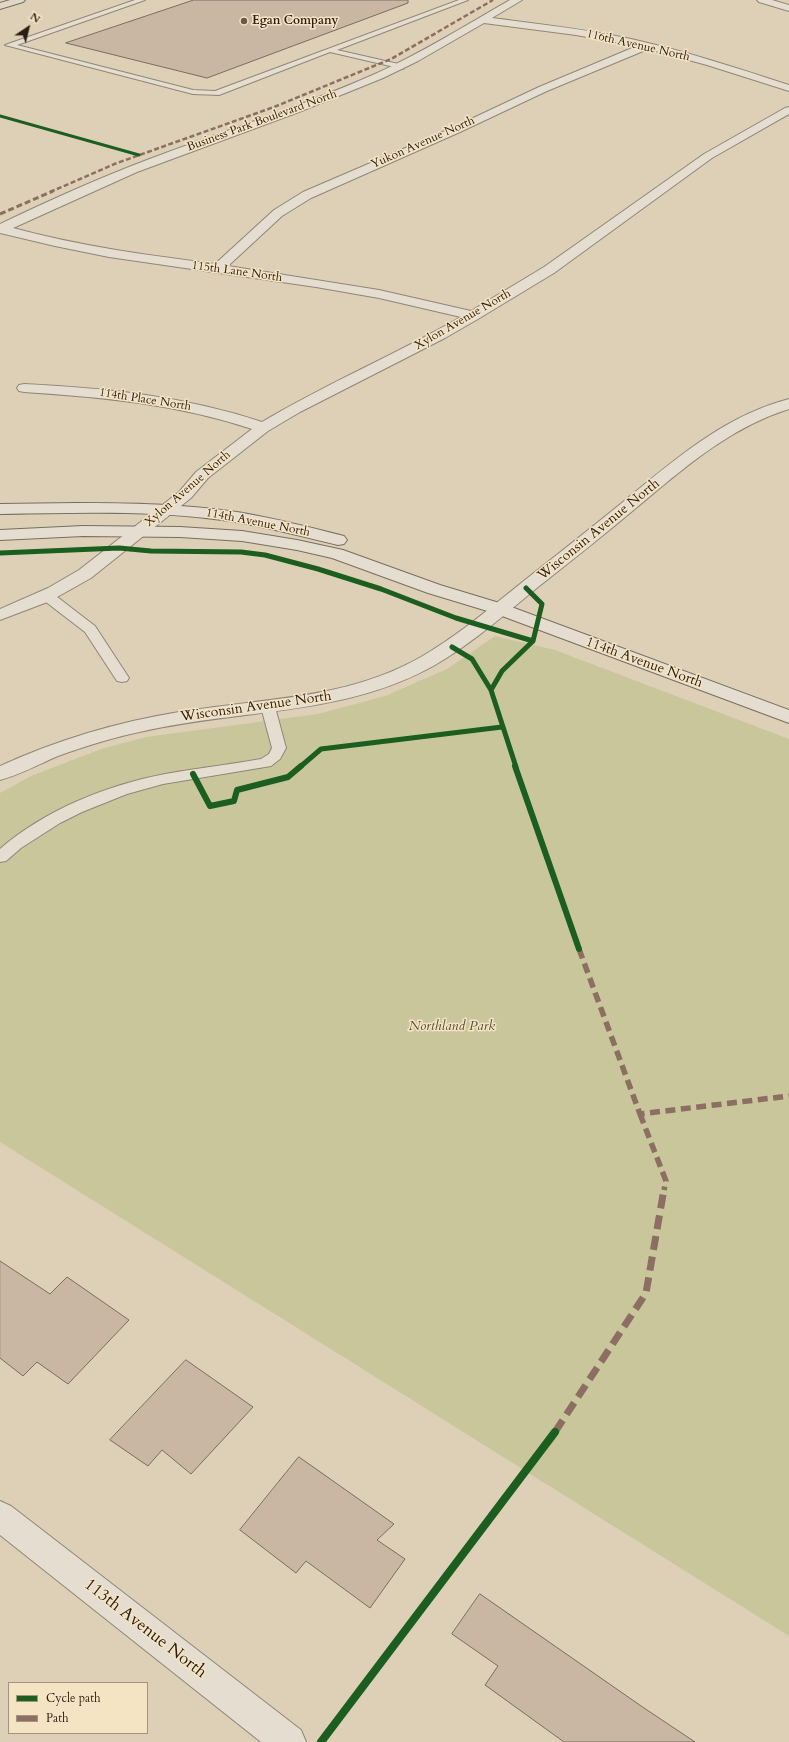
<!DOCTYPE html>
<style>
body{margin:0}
#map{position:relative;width:789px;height:1742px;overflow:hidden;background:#ded0b6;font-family:Cardo,serif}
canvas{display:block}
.legend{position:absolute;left:8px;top:1682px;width:140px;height:52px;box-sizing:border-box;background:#f5e4c4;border:1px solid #a4947d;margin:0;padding:5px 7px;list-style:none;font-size:12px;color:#2a1c13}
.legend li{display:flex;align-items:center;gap:8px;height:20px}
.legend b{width:20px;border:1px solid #a4947d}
.north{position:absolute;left:8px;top:8px;width:40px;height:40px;-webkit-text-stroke:3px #f5e4c4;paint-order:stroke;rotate:35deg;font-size:11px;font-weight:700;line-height:16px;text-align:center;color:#2a1c13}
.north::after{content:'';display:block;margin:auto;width:14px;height:18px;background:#2a1c13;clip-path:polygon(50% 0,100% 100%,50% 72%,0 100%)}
</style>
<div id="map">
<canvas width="789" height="1742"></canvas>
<ul class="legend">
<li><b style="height:5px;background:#1b5e20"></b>Cycle path</li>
<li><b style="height:5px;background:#8d6e63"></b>Path</li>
</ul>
<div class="north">N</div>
</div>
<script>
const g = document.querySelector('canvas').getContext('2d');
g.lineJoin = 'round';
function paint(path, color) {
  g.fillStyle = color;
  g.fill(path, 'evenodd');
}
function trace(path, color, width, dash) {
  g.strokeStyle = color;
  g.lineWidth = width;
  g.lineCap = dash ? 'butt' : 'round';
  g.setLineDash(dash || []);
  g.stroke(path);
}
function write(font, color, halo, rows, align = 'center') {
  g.font = font + ' Cardo,serif';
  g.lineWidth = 3;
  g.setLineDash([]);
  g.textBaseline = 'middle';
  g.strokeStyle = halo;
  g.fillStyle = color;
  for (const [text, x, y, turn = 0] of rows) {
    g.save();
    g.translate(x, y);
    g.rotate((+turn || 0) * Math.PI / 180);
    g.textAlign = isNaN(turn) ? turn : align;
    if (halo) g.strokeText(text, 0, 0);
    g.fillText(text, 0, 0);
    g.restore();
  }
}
paint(new Path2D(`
 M495 636 555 650 789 739V1636L0 1142V793L31 776 101 749 146 737 318 714 385 696 447 669Z`), '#c9c69c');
const building = new Path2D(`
 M194 0H408V3L207 78 66 43Z
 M0 1261 50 1294 67 1277 129 1320 68 1384 37 1362 23 1376 0 1358Z
 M186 1360 253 1407 191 1474 162 1450 148 1466 110 1440Z
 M299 1457 394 1524 377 1540 405 1559 370 1608 306 1561 296 1573 240 1530Z
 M480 1594 644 1708 695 1742H564L485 1685 498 1666 452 1634Z`);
paint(building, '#c9b7a4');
trace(building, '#776e60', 1);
const lane = new Path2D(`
 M135 0H145L17 45 193 90 215 91 459 0H468L337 50 403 65V69L330 52 219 95 193 94 5 45Z
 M47 592 52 593 95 626 129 678 127 681 122 682 117 681 85 632 42 599 40 596 42 593Z
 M268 703 273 704 275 707 286 748 280 759 271 766 163 784 127 794 82 812 60 823 21 848 6 861 0 862V849C45 810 107 785 165 774 197 768 229 765 261 759L269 754 272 748 261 707 263 704Z`);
const street = new Path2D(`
 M510 0H522L492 18C539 24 585 29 631 39 685 51 737 68 789 85V91L707 65 648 49 547 91 460 132 311 198 282 216 228 266 379 290 471 311 544 267 704 154 785 108 789 107V114L712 158 554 273 478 319 445 338 300 412 268 431 208 478 191 498 91 578 50 601 0 620V609L48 588 79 570 179 492 196 472 252 429C177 404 102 397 24 392L19 391 17 388 19 385 24 384C105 388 184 396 262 422 326 384 396 354 461 317L379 298 316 287 109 257 55 246 0 233V224C48 201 97 179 147 160 223 131 301 107 375 74 422 53 466 25 510 0ZM484 23 576 35 637 46 539 87 452 128 303 192 274 210 215 264C147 255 79 246 13 228L137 172 299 112 383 78 418 61Z
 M757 0H772L789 5V11L759 2Z
 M789 399V409C729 428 684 468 636 508 604 535 571 561 538 587 504 615 474 642 435 665 345 716 241 709 144 731 114 737 86 746 58 756 39 764 20 775 0 780V766C57 740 117 722 179 712 264 698 345 700 421 657 460 634 490 608 525 580 558 554 591 528 623 502 674 460 724 416 789 399Z
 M0 1501 11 1506 301 1730 306 1742H261L0 1535Z`);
const secondary = new Path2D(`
 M76 503C130 503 184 504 237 512 273 518 309 527 344 536L347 540 344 544 338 545C299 536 261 525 222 520 149 510 74 513 0 514V504Z
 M83 526 180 527 242 531 297 540 343 550 440 585 506 605 789 710V723L494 613 428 593 332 558 297 550 242 541 180 537 83 536 0 540V530Z`);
const highway = new Path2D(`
 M10 0H25L23 2 0 9V3Z`);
trace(lane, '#908677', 2);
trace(street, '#908677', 2);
trace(secondary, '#776e60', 2);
trace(highway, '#776e60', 2);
paint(lane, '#e4ddd0');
paint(street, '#e4ddd0');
paint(secondary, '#e4ddd0');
paint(highway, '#e0d7c8');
trace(new Path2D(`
 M50 192 117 163 274 107 391 59 493 0`), '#8d6e63', 2.5, [5, 2.5]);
trace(new Path2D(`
 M0 214 53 191`), '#8d6e63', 3, [6, 3]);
trace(new Path2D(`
 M579 949 640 1114 789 1096
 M640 1114 666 1181 664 1190`), '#8d6e63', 5.5, [10, 5.5]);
trace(new Path2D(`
 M555 1432 646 1293 664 1189`), '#8d6e63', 7, [14, 7]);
trace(new Path2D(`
 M0 116 139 155`), '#1b5e20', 3);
trace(new Path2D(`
 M0 553 119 548 151 551 241 552 265 555 318 569 381 589 456 618 533 641
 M452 647 472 659 491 690
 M300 767 321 749 502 727
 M516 767 491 690 502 671 533 641 542 604 526 588`), '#1b5e20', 5);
trace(new Path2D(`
 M515 766 579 949
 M193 774 210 806 234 801 237 790 288 777 301 766`), '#1b5e20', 6);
trace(new Path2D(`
 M321 1742 555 1432`), '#1b5e20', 8);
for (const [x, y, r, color] of [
 [244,21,4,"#695b4c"]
]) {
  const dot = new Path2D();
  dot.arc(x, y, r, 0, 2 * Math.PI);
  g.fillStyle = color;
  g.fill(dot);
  trace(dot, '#f5e4c4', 1.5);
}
write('bold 12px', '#2a1c13', '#f5e4c4', [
 ["Egan Company",252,21]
], 'left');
write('12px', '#2a1c13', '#f5e4c4', [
 ["116th Avenue North",638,46,13],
 ["Business Park Boulevard North",262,121,-20],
 ["Yukon Avenue North",423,143,-24],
 ["115th Lane North",237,272,8],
 ["Xylon Avenue North",463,320,-30],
 ["114th Place North",145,400,9],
 ["Xylon Avenue North",188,489,-41],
 ["114th Avenue North",258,523,11]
]);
write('14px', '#2a1c13', '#f5e4c4', [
 ["Wisconsin Avenue North",599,530,-39],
 ["114th Avenue North",644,663,20],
 ["Wisconsin Avenue North",256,707,-8]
]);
write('italic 14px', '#554d36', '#f5e4c4', [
 ["Northland Park",452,1027]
]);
write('17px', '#2a1c13', '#f5e4c4', [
 ["113th Avenue North",145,1629,38]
]);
</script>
